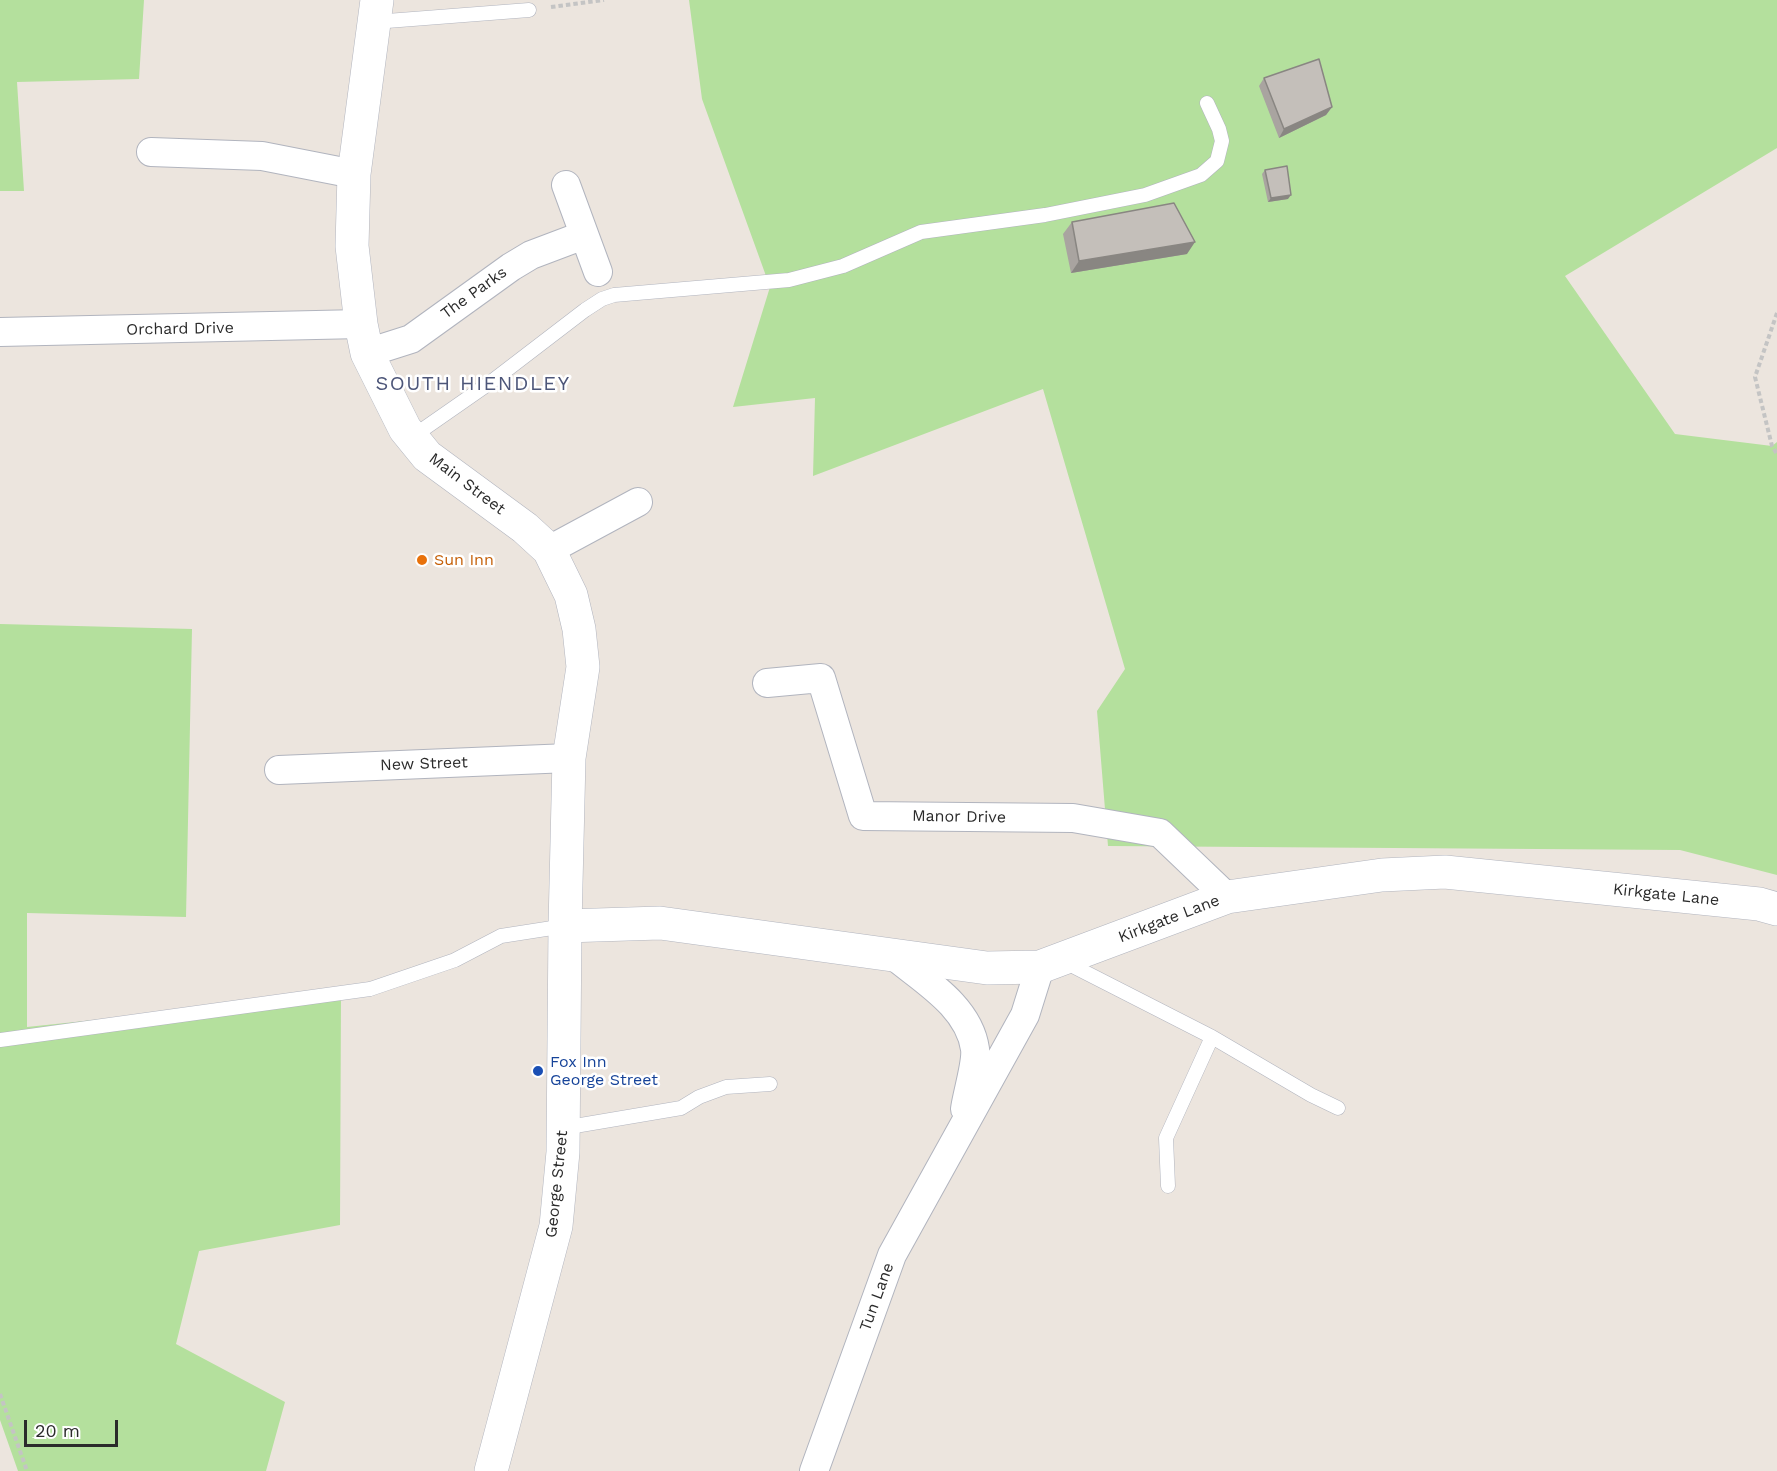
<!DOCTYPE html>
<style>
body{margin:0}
#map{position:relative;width:1777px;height:1471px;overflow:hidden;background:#ece5de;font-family:"Work Sans",sans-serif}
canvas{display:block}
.scale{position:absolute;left:24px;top:1420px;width:94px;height:27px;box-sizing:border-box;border:3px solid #2b2b2b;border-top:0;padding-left:8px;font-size:18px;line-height:21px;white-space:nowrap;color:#2b2b2b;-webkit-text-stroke:4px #fff;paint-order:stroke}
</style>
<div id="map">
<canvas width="1777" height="1471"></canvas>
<div class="scale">20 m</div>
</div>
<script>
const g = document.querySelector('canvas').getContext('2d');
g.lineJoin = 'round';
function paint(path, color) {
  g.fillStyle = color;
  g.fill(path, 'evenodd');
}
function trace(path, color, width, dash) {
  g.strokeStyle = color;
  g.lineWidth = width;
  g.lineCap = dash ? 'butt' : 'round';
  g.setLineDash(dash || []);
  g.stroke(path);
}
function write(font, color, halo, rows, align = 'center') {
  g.font = font + ' "Work Sans",sans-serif';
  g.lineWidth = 5;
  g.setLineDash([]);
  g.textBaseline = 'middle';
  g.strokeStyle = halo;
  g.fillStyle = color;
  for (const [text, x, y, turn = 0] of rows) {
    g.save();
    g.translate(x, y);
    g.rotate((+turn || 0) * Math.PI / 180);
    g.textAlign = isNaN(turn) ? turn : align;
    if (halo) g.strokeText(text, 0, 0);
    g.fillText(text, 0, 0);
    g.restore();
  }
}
paint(new Path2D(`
 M0 0H144L139 79 17 82 24 191H0Z
 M689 0H1777V148L1565 276 1675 434 1772 446 1777 442V875L1680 850 1108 846 1097 711 1125 669 1043 389 813 476 815 398 733 407 770 287 702 99Z
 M0 624 192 629 186 917 27 913V1027L341 994 340 1225 199 1251 176 1344 285 1402 266 1471H18L0 1420Z`), '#b4e09d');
const lane = new Path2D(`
 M374 22 529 10
 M412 437 491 382 585 310 602 299 614 295 789 280 843 266 921 232 1045 215 1145 195 1201 175 1217 161 1222 141 1219 129 1207 103
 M1065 962 1212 1037 1311 1095 1338 1108
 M0 1040 370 989 455 960 501 936 565 926
 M563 1128 681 1108 699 1097 726 1087 770 1084
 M1168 1186 1166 1138 1212 1037`);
const street = new Path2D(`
 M151 152 262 156 354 174
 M566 185 598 272
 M0 332 361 324
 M367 353 411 339 511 267 531 255 584 235
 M549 550 638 502
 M767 683 821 678 863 816 1073 818 1160 833 1227 897
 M279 770 569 758
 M893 955C923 980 969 1006 975 1049 977 1062 967 1094 965 1109
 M814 1471 892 1255 1025 1015 1040 967`);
const secondary = new Path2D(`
 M377 0 354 174 352 246 361 324 367 353 405 429 427 456 525 528 549 550 571 595 579 629 583 667 569 758 565 926 563 1152 556 1226 491 1471
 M565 926 660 923 987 968 1040 967 1227 897 1382 875 1445 872 1759 904 1777 909`);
trace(lane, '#b1b4be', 15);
trace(street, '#b1b4be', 30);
trace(secondary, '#b1b4be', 34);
trace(new Path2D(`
 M551 7 604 0
 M1777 313 1755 377 1772 446 1777 454
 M0 1394 27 1471`), '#c4c4c4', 4, [4.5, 3]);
trace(lane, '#fff', 14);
trace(street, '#fff', 28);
trace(secondary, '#fff', 33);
paint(new Path2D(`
 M1264 78 1332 107 1326 115 1279 138 1259 86Z
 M1265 170 1288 199 1268 202 1262 174Z
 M1072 222 1187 254 1071 273 1063 234Z`), '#a9a4a0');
paint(new Path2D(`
 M1332 107 1326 115 1279 138 1284 129Z
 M1291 195 1288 199 1268 202 1271 198Z
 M1195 242 1187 254 1071 273 1079 261Z`), '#898682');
const building = new Path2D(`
 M1319 59 1332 107 1284 129 1264 78Z
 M1287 166 1291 195 1271 198 1265 170Z
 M1174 203 1195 242 1079 261 1072 222Z`);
paint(building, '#c4bfba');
trace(building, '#898682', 1.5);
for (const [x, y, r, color] of [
 [422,560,6,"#e8710a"],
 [538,1071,6,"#1a4fb4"]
]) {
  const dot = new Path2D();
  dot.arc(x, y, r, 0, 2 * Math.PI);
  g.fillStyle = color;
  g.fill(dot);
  trace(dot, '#fff', 2);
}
write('16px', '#2b2b2b', '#fff', [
 ["The Parks",474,293,-36],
 ["Orchard Drive",180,329,-1],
 ["Main Street",467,484,37],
 ["New Street",424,764,-2],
 ["Manor Drive",959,817,1],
 ["Kirkgate Lane",1666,895,6],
 ["Kirkgate Lane",1169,919,-21],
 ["George Street",557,1184,-84],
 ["Tun Lane",877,1297,-70]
]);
write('16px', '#c56008', '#fff', [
 ["Sun Inn",434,560]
], 'left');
write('16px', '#164399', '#fff', [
 ["Fox Inn",550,1062],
 ["George Street",550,1080]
], 'left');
g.letterSpacing = '1.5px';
write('20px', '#4d5679', '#fff', [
 ["SOUTH HIENDLEY",473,384]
]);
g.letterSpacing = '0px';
</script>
